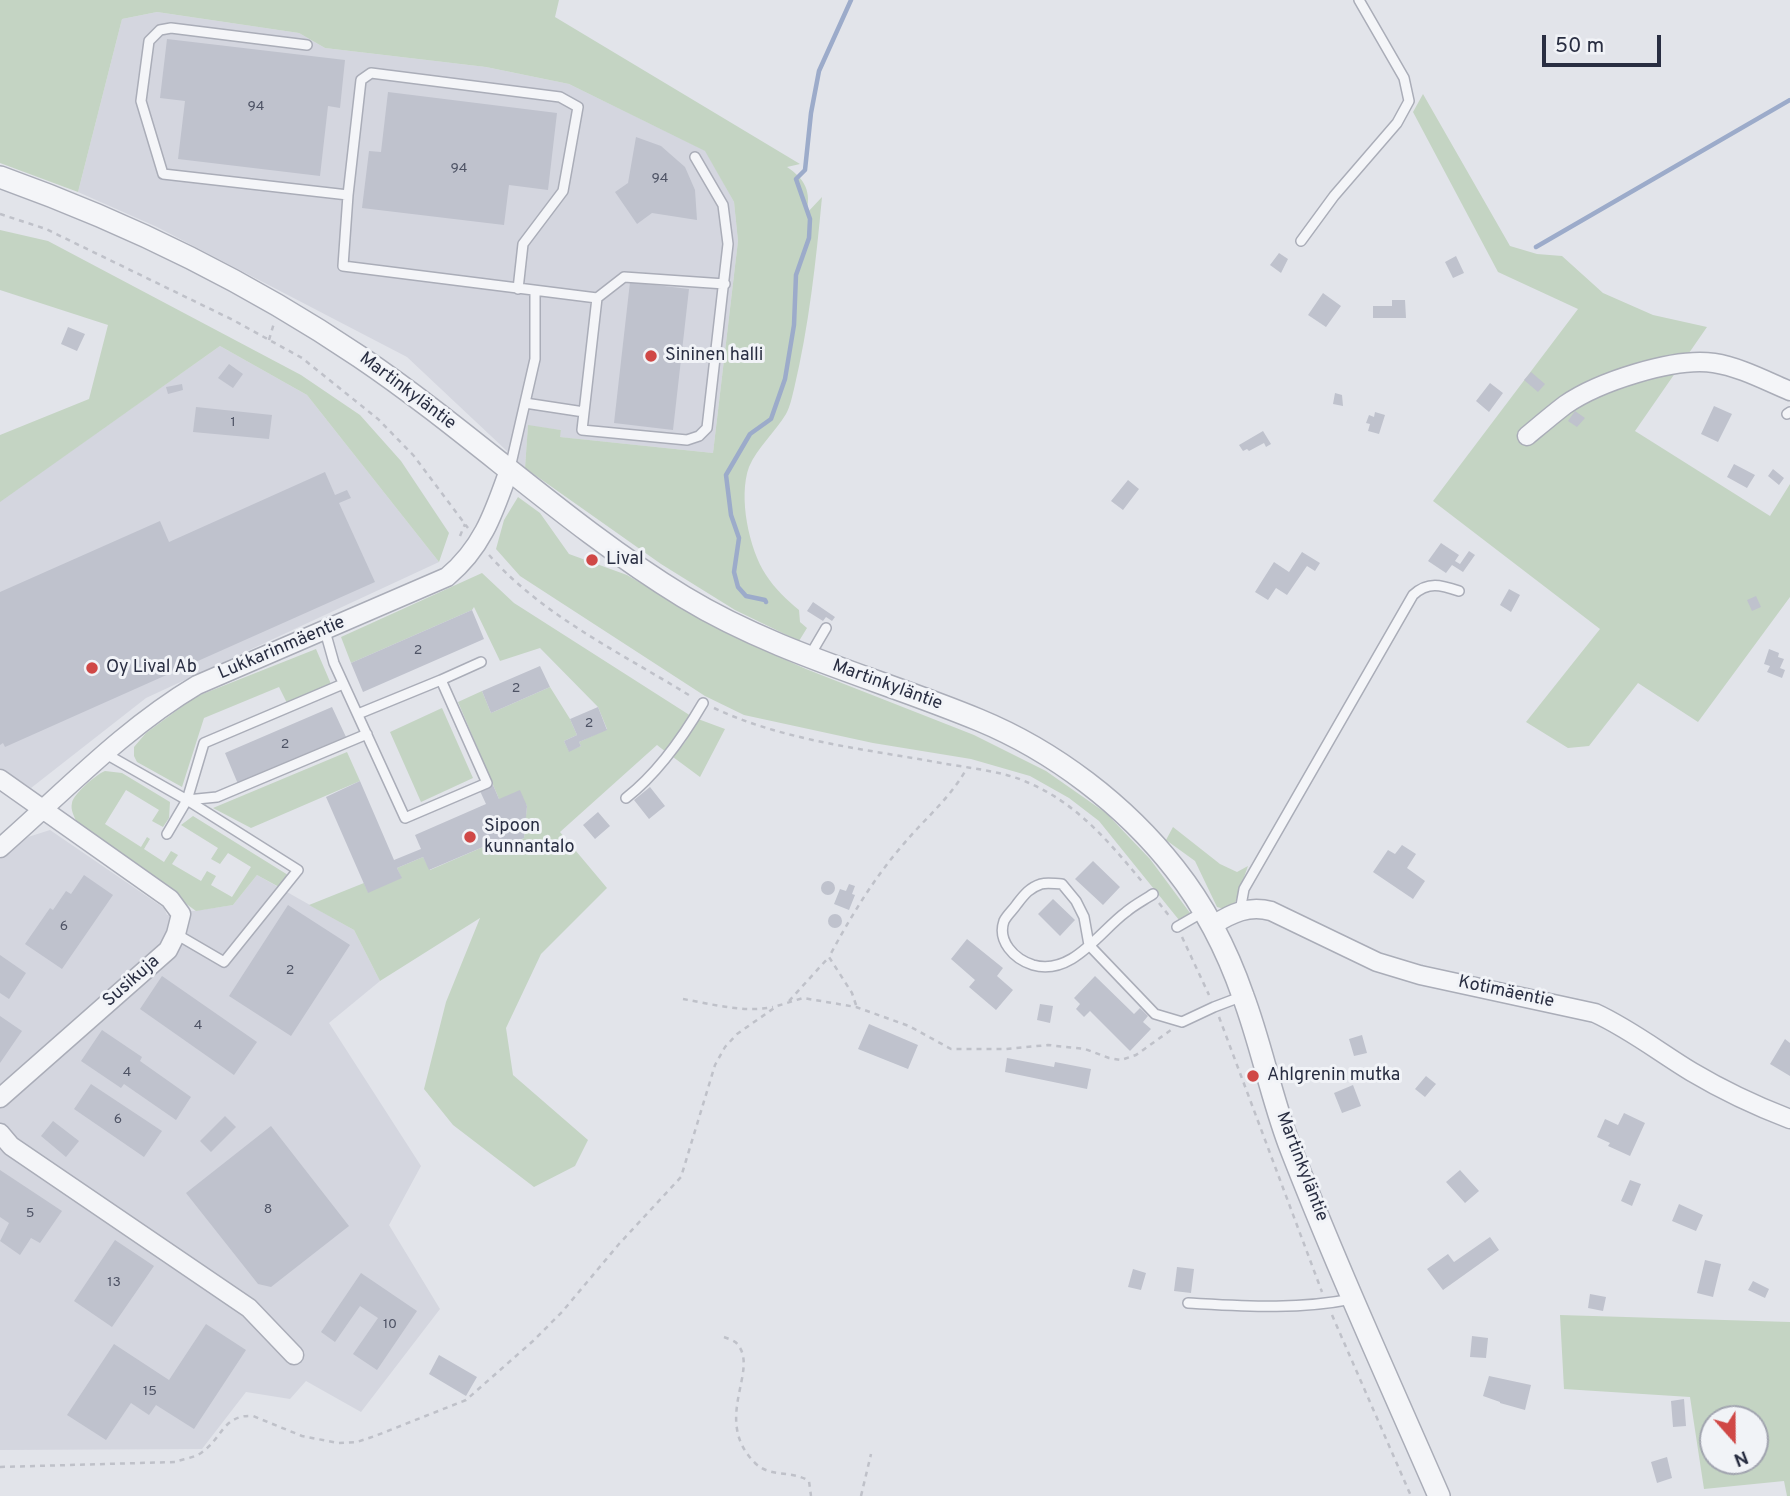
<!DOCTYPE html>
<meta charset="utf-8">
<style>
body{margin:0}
#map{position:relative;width:1790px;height:1496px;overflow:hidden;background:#e2e4ea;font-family:Overpass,sans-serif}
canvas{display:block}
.north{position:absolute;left:1699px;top:1405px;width:70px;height:70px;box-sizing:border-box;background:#f1f3f7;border:2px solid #a1a4af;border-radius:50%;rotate:159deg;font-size:19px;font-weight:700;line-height:28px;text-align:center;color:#292e42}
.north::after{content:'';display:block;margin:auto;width:24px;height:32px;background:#d04846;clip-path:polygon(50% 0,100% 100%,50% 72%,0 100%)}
.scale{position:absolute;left:1542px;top:35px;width:119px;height:32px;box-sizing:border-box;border:4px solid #292e42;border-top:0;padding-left:9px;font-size:21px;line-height:24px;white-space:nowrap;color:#292e42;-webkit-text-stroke:5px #f1f3f7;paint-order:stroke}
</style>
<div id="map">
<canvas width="1790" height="1496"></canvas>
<div class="north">N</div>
<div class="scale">50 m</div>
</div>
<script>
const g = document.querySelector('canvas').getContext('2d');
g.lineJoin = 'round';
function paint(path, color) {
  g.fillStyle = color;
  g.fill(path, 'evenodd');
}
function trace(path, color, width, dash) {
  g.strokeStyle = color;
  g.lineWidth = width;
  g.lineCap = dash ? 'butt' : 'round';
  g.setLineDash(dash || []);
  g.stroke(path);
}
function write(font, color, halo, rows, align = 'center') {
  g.font = font + ' Overpass,sans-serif';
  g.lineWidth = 6;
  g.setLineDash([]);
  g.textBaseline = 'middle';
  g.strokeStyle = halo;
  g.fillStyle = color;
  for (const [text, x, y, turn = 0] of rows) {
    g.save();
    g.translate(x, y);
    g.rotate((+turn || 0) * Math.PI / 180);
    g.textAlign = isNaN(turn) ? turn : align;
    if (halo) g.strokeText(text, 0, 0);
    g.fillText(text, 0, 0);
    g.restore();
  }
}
paint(new Path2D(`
 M157 12 299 33 325 48 486 67 569 84 706 151 734 202 738 241 713 453 559 437 561 430 528 426 525 468 407 357 157 227 78 192 122 19Z
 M220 346 307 395 439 562 146 698 31 788 0 768V501Z
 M50 830 164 908 167 915 233 905 257 875 354 930 380 981 329 1023 421 1166 389 1225 440 1309 361 1412 306 1381 290 1399 246 1392 202 1449 0 1450V859L25 838Z`), '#d4d6df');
paint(new Path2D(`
 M0 0H559L555 17 800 164 787 167C805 179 812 192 806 214L822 197C816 261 809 326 794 389 792 397 790 407 786 414 775 432 757 448 749 467 738 497 749 549 766 575 775 589 787 600 799 610L800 622 807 628 799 641 735 610 661 564 525 468 528 425 561 430 560 437 713 453 738 241 734 202 705 151 569 84 486 67 325 48 299 33 157 12 122 19 78 192 0 163Z
 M1423 94 1510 246 1537 254 1562 256 1603 293 1653 315 1707 327 1635 431 1770 516 1790 484V597L1698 722 1638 683 1589 746 1568 748 1526 722 1600 629 1433 501 1578 309 1498 272 1413 112Z
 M0 230 48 241 301 375 360 415 401 461 449 533 439 562 307 395 220 346 0 502V435L89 399 108 325 0 290Z
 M518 497 540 513 569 554 627 575 724 632 806 669 974 735 1046 771 1106 813 1150 859 1190 913 1179 920 1099 821 1069 798 1030 776 971 759 873 743 744 715 705 696 520 576 496 549 504 520Z
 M482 573 514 603 691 716 666 752 657 745 560 832 607 888 541 954 506 1028 513 1075 588 1140 575 1166 534 1187 453 1125 424 1089 446 1002 480 918 380 981 354 930 309 905 364 883 368 892 401 877 397 868 423 857 430 870 490 844 491 846 503 848 524 838 527 805 499 799 458 702 482 691 491 713 550 687 570 719 577 735 564 741 569 751 581 746 579 742 607 729 598 707 540 648 500 661 474 607 472 610 351 663 341 637Z
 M316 649 331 684 287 703 279 687 204 718 182 787 137 762 134 756V747L146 733 195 697Z
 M442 708 473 778 421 802 390 732Z
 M698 719 725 729 700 777 673 757 685 742Z
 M347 752 360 781 251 828 213 808Z
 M105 771 122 773 170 802 169 818 163 827 152 821 159 810 126 790 105 824 141 847 147 837 150 839 144 849 164 862 171 851 178 855 172 864 201 881 207 871 216 876 211 885 232 897 251 867 228 853 220 864 211 859 218 848 181 825 193 816 288 875 279 887 257 875 233 905 196 911 78 825C75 818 70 810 72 803 73 794 97 774 105 771Z
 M1173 827 1220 864 1237 872 1248 866 1235 903 1228 910 1217 907 1195 861 1166 840Z
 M1560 1315 1790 1322V1496H1787L1784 1481 1704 1489 1690 1397 1564 1389ZM1755 1419V1461H1713V1419Z`), '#c4d4c3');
trace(new Path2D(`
 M1536 247 1790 100
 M766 602 765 600 746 596 738 587 734 572 739 538 731 515 726 475 750 434 771 419 785 379 794 325 796 275 809 238 810 219 796 179 805 170 811 113 819 71 851 0`), '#9cabca', 4.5);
paint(new Path2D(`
 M167 39 345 60 340 108 328 106 320 176 178 159 185 101 160 98Z
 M388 92 557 113 548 190 509 185 504 225 362 208 369 151 381 152Z
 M636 137 661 146 685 167 695 190 697 220 652 213 637 224 615 192 628 183Z
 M1279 253 1288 259 1281 273 1270 265Z
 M1456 256 1464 273 1453 278 1445 262Z
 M630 282 689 289 673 430 614 423Z
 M1323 293 1341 306 1326 327 1308 315Z
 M1392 300H1405L1406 318H1373V306H1392Z
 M68 327 85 334 77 351 61 344Z
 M229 364 243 374 233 388 218 378Z
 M1531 372 1545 384 1538 392 1524 380Z
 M1490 383 1503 393 1489 412 1476 401Z
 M182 384 183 390 168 394 166 387Z
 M1335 393 1342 395 1343 406 1333 404Z
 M1714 406 1732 414 1718 442 1701 434Z
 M196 407 272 415 269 439 193 432Z
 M1575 411 1585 418 1577 427 1568 421Z
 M1375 412 1385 415 1379 434 1368 431 1370 424 1366 423 1369 415 1374 417Z
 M1263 431 1271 444 1266 447 1264 443 1249 451 1247 449 1243 451 1239 445Z
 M1734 464 1755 475 1747 488 1727 477Z
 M1773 469 1784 478 1779 485 1768 476Z
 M325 472 335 495 347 490 351 498 339 503 375 582 5 747 3 743 0 745V592L160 521 169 542Z
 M1128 480 1139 489 1123 510 1111 501Z
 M1441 543 1459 555 1455 561 1460 564 1469 551 1475 555 1463 572 1452 565 1446 573 1428 561Z
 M1302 552 1320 563 1315 571 1307 566 1287 595 1276 588 1268 600 1255 592 1274 562 1289 572Z
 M1509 589 1520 595 1511 612 1500 605Z
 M1756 596 1761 607 1752 611 1747 600Z
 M813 602 835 617 832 621 826 617 823 621 807 611Z
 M472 610 484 639 363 692 351 663Z
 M1769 649 1779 653 1778 657 1784 659 1780 668 1785 670 1782 678 1767 672 1770 666 1764 664Z
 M540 666 550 687 491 713 482 691Z
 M332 707 346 737 238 784 225 753Z
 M598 707 607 730 579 742 581 746 569 752 564 741 577 735 570 719Z
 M360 781 394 860 421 849 415 835 486 804 480 791 493 785 499 799 520 790 527 806 524 838 503 848 491 846 490 844 429 870 423 857 397 868 402 878 368 893 326 797Z
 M650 787 665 806 649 819 634 800Z
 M598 812 610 826 595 839 583 825Z
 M1402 845 1416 854 1407 868 1425 881 1413 899 1373 872 1388 850 1395 854Z
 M1093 861 1120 887 1103 905 1075 879Z
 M84 875 113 895 62 969 25 944 50 908 53 910 66 891 71 894Z
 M821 888a7 7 0 1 1 14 0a7 7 0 1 1-14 0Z
 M849 884 855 886 852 894 855 895 849 910 834 904 840 889 846 891Z
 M1053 899 1075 920 1060 936 1038 914Z
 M288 905 350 945 291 1036 229 996Z
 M828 921a7 7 0 1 1 14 0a7 7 0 1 1-14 0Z
 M967 939 1003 968 997 976 1013 990 996 1010 969 987 975 980 951 959Z
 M0 955 26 973 9 999 0 993Z
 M162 976 257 1042 234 1075 140 1009Z
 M1095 976 1134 1014 1140 1008 1148 1016 1143 1022 1151 1029 1130 1051 1090 1011 1084 1017 1076 1009 1080 1004 1074 998Z
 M1040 1004 1053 1006 1050 1023 1037 1020Z
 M0 1016 22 1031 0 1063Z
 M869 1024 918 1045 908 1069 858 1049Z
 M102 1030 142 1057 140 1061 191 1097 176 1120 124 1084 121 1088 81 1061Z
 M1362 1035 1367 1053 1354 1056 1349 1039Z
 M1785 1039 1790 1043V1076L1770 1064Z
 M1007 1058 1054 1067 1055 1062 1091 1069 1087 1089 1005 1072Z
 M1426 1076 1436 1084 1425 1097 1415 1089Z
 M91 1084 162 1131 144 1157 74 1109Z
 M1353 1085 1361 1106 1342 1113 1334 1093Z
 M1624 1113 1645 1123 1630 1156 1608 1146 1610 1143 1597 1137 1605 1119 1618 1125Z
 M225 1116 236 1127 211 1152 200 1141Z
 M53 1121 79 1141 66 1157 41 1136Z
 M271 1126 349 1226 271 1287 258 1284 186 1193Z
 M0 1170 62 1211 40 1243 31 1238 20 1255 0 1241 9 1223 0 1217Z
 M1460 1170 1479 1191 1465 1203 1446 1182Z
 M1630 1180 1641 1184 1632 1206 1621 1201Z
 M1679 1204 1703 1215 1696 1231 1672 1221Z
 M1490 1237 1499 1250 1443 1290 1427 1269 1448 1254 1454 1262Z
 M115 1240 154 1266 112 1327 74 1301Z
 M1705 1260 1721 1264 1713 1297 1697 1293Z
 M1177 1267 1194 1269 1191 1293 1174 1291Z
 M1133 1269 1146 1273 1141 1290 1128 1287Z
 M361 1273 417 1311 377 1370 353 1354 378 1318 360 1306 335 1342 321 1332Z
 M1753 1281 1769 1289 1765 1298 1748 1290Z
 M1590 1294 1606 1297 1603 1311 1588 1308Z
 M206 1324 246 1350 194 1429 156 1405 149 1415 131 1403 106 1440 67 1415 114 1344 169 1380Z
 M1472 1336 1488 1338 1486 1358 1470 1357Z
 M439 1355 477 1377 466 1396 429 1374Z
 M1489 1376 1531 1385 1525 1410 1500 1403V1402L1483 1396Z
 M1684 1399 1686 1426 1673 1427 1671 1401Z
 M1667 1457 1672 1478 1657 1483 1651 1462Z`), '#bfc2cd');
const service = new Path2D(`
 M307 45 171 28 160 30 149 41 141 101 163 174 348 195 343 266 597 298 624 277 725 284
 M348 195 361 80 371 73 560 97 578 107 563 191 523 244 518 289
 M1301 241 1334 196 1397 123 1409 101 1404 78 1359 0
 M597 298 582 430 687 440 699 436 707 428 728 244 723 205 695 157
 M525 403 584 412
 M1787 414 1790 412
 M510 468 535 359V292
 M325 631 334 663 405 818 487 783 441 680 358 714
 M809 657 826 628
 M441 680 481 662
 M343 684 204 743 187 800 217 797 367 734
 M106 754 187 800 298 870 224 962 176 934
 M626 798C658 773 682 739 703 703
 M167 834 187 800
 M1153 894C1144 900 1134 905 1126 912 1099 932 1072 976 1033 965 1014 959 997 941 1004 921 1007 915 1013 910 1017 904 1024 895 1029 888 1041 884 1048 882 1055 884 1062 884L1076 901 1084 917 1089 945 1155 1014 1182 1022 1214 1007 1243 996
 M1240 911 1244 889 1413 595C1428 581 1441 585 1459 591
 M1177 927 1203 912
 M1188 1303C1244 1306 1297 1310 1352 1299`);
const minor = new Path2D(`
 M1527 436C1539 426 1552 415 1565 405 1598 382 1674 357 1714 363 1740 367 1766 381 1790 391
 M0 779 170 899 181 914 176 934 168 950 0 1098
 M0 848C64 792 123 729 197 685L447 577C483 547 494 512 509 470
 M1213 925C1232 913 1249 905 1271 911L1377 962 1420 975 1595 1013C1630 1029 1659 1052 1692 1072 1724 1091 1756 1106 1790 1119
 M0 1133 11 1146 249 1308 294 1355`);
const tertiary = new Path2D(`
 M0 177C126 222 249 282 360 357 471 432 569 527 684 597 776 653 880 679 979 720 1054 751 1125 805 1175 869 1205 907 1227 950 1243 996 1261 1044 1271 1096 1289 1144 1335 1263 1388 1379 1439 1496`);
trace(service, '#aaadb8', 12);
trace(minor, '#aaadb8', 21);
trace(tertiary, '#aaadb8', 24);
trace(new Path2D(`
 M0 214 46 229 233 320 302 358 378 419 414 456 468 528
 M269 340 274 323
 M460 536 465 524
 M489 555C544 617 623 654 692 697
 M714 708C784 741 865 749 941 763 968 768 1004 771 1029 783 1078 804 1111 844 1144 884
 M1159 903 1170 917
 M1182 937 1209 995
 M683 999C711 1004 744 1013 773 1007
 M789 1001 829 957
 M856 1005 852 993 829 957C850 918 872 881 901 847 924 819 949 800 967 768
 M1219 1017 1322 1292
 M1332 1315 1411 1496
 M724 1337C729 1339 736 1341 738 1345 759 1371 712 1420 755 1463 770 1478 792 1470 809 1481L811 1496
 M0 1467 175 1462C183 1459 193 1458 201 1453 222 1439 223 1414 253 1416L302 1436 338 1443 357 1442 375 1436 466 1400 533 1341 562 1312 619 1244 681 1177 715 1065 725 1047 737 1034 777 1006 803 998 856 1007 909 1026 951 1049H1006L1048 1045 1085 1049 1109 1058 1121 1060 1136 1055 1171 1030
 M861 1496 871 1454`), '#bfc1c9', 2.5, [5, 5]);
trace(service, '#f4f5f8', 9);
trace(minor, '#f4f5f8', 18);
trace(tertiary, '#f4f5f8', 21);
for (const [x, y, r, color] of [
 [651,356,7,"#d04846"],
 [592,560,7,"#d04846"],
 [92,668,7,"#d04846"],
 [470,837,7,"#d04846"],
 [1253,1076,7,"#d04846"]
]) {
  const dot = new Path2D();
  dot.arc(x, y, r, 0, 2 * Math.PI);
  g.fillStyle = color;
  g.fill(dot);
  trace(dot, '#f1f3f7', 2.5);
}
write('14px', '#4e5365', null, [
 ["94",256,107],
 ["94",459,169],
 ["94",660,179],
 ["1",233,423],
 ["2",418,651],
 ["2",516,689],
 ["2",589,724],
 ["2",285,745],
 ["6",64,927],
 ["2",290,971],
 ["4",198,1026],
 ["4",127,1073],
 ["6",118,1120],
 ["8",268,1210],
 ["5",30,1214],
 ["13",114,1283],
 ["10",390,1325],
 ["15",150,1392]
]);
write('18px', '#292e42', '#f1f3f7', [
 ["Sininen halli",665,356],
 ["Lival",606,560],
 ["Oy Lival Ab",106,668],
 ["Sipoon",484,827],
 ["kunnantalo",484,848],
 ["Ahlgrenin mutka",1267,1076]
], 'left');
write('18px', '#292e42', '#f1f3f7', [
 ["Martinkyläntie",407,392,37],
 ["Lukkarinmäentie",282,649,-23],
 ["Martinkyläntie",887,686,20],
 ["Susikuja",132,982,-41],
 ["Kotimäentie",1506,993,12],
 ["Martinkyläntie",1301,1167,69]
]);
</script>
